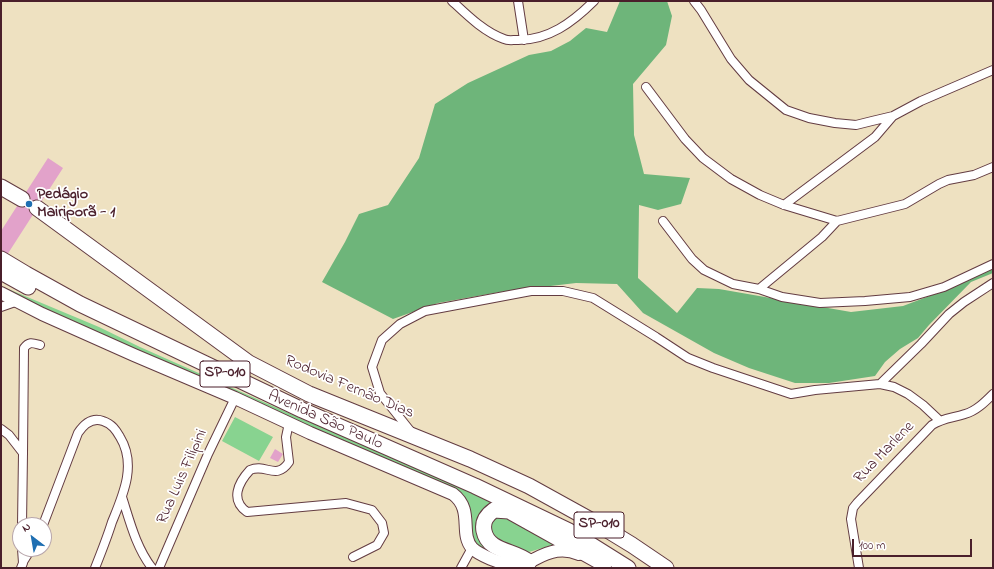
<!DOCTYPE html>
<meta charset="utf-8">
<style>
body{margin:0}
#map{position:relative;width:994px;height:569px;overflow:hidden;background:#eee1c1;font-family:"Indie Flower",sans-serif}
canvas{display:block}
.frame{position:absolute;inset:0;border:2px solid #4a1f2b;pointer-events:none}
.north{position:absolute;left:12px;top:517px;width:40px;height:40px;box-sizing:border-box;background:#fff;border:1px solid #b7a5aa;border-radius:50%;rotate:329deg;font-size:11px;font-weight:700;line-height:16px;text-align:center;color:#4a1f2b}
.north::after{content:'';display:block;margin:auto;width:14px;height:18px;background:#1f6fb2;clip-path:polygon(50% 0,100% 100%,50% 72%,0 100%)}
.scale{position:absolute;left:852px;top:539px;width:120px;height:18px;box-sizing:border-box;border:2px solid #4a1f2b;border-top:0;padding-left:5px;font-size:12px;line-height:14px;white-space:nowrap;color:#4a1f2b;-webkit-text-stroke:3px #fff;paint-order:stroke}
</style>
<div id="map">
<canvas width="994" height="569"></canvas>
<div class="frame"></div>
<div class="north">N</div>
<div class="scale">100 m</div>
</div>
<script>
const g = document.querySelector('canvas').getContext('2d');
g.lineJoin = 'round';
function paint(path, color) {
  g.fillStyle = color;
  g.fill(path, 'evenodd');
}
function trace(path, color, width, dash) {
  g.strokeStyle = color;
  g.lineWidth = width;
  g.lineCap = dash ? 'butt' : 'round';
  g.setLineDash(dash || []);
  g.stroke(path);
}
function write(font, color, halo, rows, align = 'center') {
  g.font = font + ' "Indie Flower",sans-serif';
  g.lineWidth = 3.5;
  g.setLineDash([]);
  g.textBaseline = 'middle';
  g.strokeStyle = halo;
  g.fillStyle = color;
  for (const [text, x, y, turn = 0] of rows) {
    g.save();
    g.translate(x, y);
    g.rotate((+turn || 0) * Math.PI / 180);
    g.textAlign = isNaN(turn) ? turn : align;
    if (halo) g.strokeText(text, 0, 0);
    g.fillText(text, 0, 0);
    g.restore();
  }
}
paint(new Path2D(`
 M1 286 99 327 140 347 302 419 377 449 496 502C488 503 485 507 481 514L505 560C470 543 473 544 468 506L1 297Z
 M235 417 273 437 259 461 222 441Z
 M497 513 559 543 529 552 521 551 491 538 489 521Z`), '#88d390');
paint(new Path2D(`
 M620 1H667L672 16 666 45 633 84 634 135 644 174 690 178 681 204 658 210 639 205 638 278 677 313 697 288 719 289 851 312 903 306 940 292 993 268V273L971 282 929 325 918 338 900 349 885 362 875 376 829 383H795L749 368 714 353 643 313 617 284 576 283 500 292 438 303 393 319 322 282 345 242 359 214 388 205 419 158 435 104 468 83 529 55 551 51 570 41 586 28 607 32Z`), '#6eb57a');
paint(new Path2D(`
 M48 158 63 168 7 255 1 251V231Z
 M275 449 283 454 278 462 270 458Z`), '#e2a2ca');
const street = new Path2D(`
 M452 1C467 15 484 32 504 39 508 41 513 40 516 40 548 41 573 22 594 1
 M518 1 524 40
 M694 1 701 10 731 59 749 80 786 110 809 118 835 123 856 125 872 121 893 116 921 101 993 70
 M646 87 685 139 703 158 731 179 760 195 784 205 837 221 905 204 939 184 948 180 974 175 993 167
 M784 205 875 137 893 116
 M663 221 692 259 704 270 733 284 759 289 782 297 820 303 865 301 910 297 944 287 993 264
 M759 289 822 237 837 221
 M1 307 18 301
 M880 384 921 344 949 314 964 302 993 283
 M289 423 286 437 289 462C276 481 266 463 250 470 238 483 230 500 247 512L346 503 372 510 382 523 384 533 377 545 353 557
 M1 429 9 435 23 453 22 525
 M412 433 380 393 372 367 382 340 400 324 425 311 531 291H563L593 298 656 337 688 358 713 368 791 394 815 390 880 384 894 387 908 394 923 405 939 420
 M23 453 24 348C29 341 33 343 40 345
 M122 497C130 522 136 547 152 568
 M43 525 78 433C84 424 92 417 103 421 112 424 116 430 120 437 137 465 123 495 112 522 107 538 101 553 95 568
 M23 562 31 549
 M21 568 23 563 22 549
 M159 568 208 454 235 398
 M461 568 472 548
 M859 568 851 519 853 508 857 503 932 425C943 418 953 418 965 414 976 411 985 402 993 394`);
const secondary = new Path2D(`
 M1 293 42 314 134 355 235 398 310 433 453 494C474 510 459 533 472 548 477 553 484 556 491 559 499 562 508 566 517 565 524 564 528 562 535 559 550 551 563 547 579 554`);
const highway = new Path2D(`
 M1 187 22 199
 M37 208 249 363 309 394 470 459 529 486 596 523 632 545 666 568
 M1 259 26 274 80 304 302 410 475 486 569 531 628 568
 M1 272 28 287
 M529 562C515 550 488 552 484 531 482 521 487 515 494 510L509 511 604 564`);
trace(street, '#633c42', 10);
trace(secondary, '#633c42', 14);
trace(highway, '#633c42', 17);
trace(street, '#fff', 8);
trace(secondary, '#fff', 12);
trace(highway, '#fff', 15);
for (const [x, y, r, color] of [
 [29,204,4,"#1f6fb2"]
]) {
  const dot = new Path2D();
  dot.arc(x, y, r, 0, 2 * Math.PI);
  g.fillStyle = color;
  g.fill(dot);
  trace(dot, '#fff', 1.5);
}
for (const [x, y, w] of [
 [225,374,50],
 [599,525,50]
]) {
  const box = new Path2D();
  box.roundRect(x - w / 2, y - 13, w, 26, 3);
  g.fillStyle = '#fff';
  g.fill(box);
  trace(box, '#4a1f2b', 1);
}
write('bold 15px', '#4a1f2b', null, [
 ["SP-010",225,374],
 ["SP-010",599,525]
]);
write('bold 16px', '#4a1f2b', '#fff', [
 ["Pedágio",37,195],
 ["Mairiporã - 1",37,213]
], 'left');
write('16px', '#4a1f2b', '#fff', [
 ["Rodovia Fernão Dias",349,388,23],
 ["Avenida São Paulo",325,421,24],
 ["Rua Marlene",885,453,-46],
 ["Rua Luis Filipini",183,477,-66]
]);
</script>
